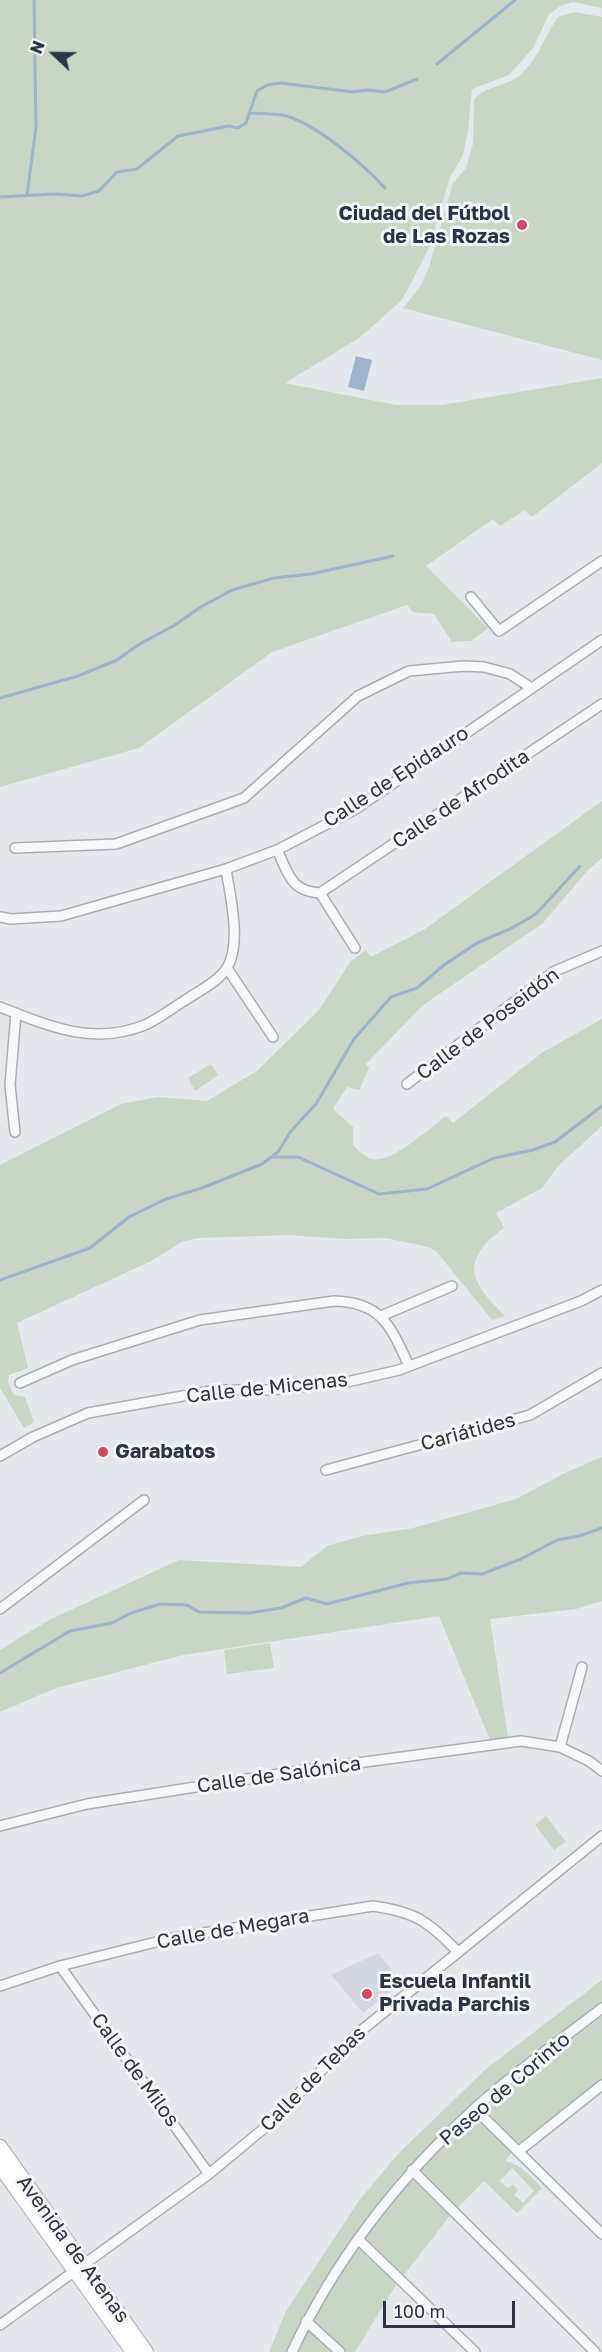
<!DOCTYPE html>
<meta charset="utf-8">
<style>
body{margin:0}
#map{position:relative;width:602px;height:2352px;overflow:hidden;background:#e4e7ec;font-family:"Golos Text",sans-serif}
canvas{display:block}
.north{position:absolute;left:24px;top:24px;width:60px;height:60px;-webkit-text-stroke:4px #f4f6f9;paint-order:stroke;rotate:292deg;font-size:16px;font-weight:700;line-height:24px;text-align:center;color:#2b3445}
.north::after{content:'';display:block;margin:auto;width:21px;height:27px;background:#2b3445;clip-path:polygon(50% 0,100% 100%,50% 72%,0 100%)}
.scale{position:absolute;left:383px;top:2301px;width:132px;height:27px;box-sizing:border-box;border:3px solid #2b3445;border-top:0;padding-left:8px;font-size:18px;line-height:21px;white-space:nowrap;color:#2b3445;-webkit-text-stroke:4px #f4f6f9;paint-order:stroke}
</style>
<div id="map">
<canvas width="602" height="2352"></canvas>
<div class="north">N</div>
<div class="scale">100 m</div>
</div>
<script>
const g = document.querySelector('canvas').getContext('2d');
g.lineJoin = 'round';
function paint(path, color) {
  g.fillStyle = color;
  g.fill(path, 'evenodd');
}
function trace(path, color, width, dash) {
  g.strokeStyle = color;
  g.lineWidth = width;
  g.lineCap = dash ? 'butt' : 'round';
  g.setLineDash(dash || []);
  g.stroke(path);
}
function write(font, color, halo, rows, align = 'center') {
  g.font = font + ' "Golos Text",sans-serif';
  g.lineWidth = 6;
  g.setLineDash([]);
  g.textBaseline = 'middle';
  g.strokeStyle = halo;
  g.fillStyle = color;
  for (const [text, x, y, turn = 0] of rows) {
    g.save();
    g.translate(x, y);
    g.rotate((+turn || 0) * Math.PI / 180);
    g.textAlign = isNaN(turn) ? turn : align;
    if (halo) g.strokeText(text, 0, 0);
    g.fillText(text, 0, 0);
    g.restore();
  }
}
paint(new Path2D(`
 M378 1953 402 1982 363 2013 331 1975Z`), '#d2d6de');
paint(new Path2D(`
 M0 0H602V8L573 2 562 5 549 14 533 48 509 75 472 89 468 131 463 155 450 177 429 248 402 300 359 338 285 383 396 405H442L602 378V463L532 517 525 510 500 526 493 519 426 566 488 628 471 641 452 642 434 614 413 612 407 605 272 652 139 748 0 787Z
 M574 12 602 17V360L403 308 420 287 429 267 453 183 466 168 473 144 474 100C484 86 504 87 519 76 537 61 545 36 558 17Z
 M602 801V858L588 870 542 924 423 1005 366 1064 369 1068 359 1090 347 1087 333 1109 353 1127V1145C358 1151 364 1156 372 1159 391 1164 430 1128 446 1116L453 1123 543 1052 602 1019V1126L559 1165 542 1188 496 1213 504 1228C459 1261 470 1281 505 1316L492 1320 436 1251 428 1247 386 1238 343 1239 290 1235 198 1238 182 1242 149 1262 17 1323 28 1368 9 1375 8 1382 14 1395 25 1397 34 1422 24 1428 0 1388V1165L121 1104 158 1097 207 1101 257 1071 319 1010 350 962 366 950 371 957 425 929Z
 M211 1064 218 1075 195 1091 188 1078Z
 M602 1457V1601L576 1609 490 1619 508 1737 490 1740 439 1616 183 1655 56 1688 0 1712V1650L49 1620 179 1560 301 1567 327 1546 362 1536 413 1528 516 1499 567 1472Z
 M270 1643 274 1668 227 1674 224 1650Z
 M546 1816 566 1842 554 1850 535 1825Z
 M602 1980V2079L519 2143 505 2161C522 2165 529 2175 542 2188L517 2213 484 2181 449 2217 396 2285 355 2352H269L286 2311 358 2202 399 2153 486 2069ZM512 2168 534 2191 523 2203 514 2195 518 2190 513 2184 508 2188 500 2181Z`), '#c9d6c5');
paint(new Path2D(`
 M356 356 372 360 364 391 348 387Z`), '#9fb4cc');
trace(new Path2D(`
 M437 64 515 0
 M249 113C260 113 271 114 282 115 313 121 363 164 385 188
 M27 195 36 127 34 0
 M0 197 55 194 82 196 99 191 117 172 137 169 178 136 229 126 238 128 246 123 257 91 267 85 281 83 353 92 367 90 385 92 417 79
 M0 698 78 676 117 660 138 645 175 625 199 608 232 590 274 578 311 574 393 556
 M273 1157H298L379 1194 427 1189 494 1158 533 1150 555 1142 602 1106
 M0 1280 90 1248 129 1217 166 1199 202 1188 262 1164 278 1152 291 1131 316 1104 354 1039 391 997 417 988 444 965 477 943 510 929 536 914 580 866
 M0 1673 70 1631 112 1623 131 1613 160 1604 187 1605 199 1612 249 1613 281 1608 306 1598 327 1604 408 1583 447 1579 461 1573 482 1574 521 1559 557 1540 579 1536 602 1528`), '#9fb4cc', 3);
const street = new Path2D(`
 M471 597 499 631 602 561
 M15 848 116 844 244 798 358 696 409 671 464 666 484 667 510 674 530 687
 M277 850C289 874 290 891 320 893L602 704
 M320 893 355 948
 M0 917 11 919 61 916 226 869 277 850 354 810 602 640
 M227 968 273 1037
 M0 1007C49 1026 92 1046 145 1025 158 1019 171 1009 184 1001 197 992 218 982 227 968 242 943 230 896 226 869
 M407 1084 553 972 602 951
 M15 1132 10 1085 16 1013
 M381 1316 452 1286
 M20 1383 72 1360 200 1320 334 1301C382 1302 391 1327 409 1366
 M0 1456 33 1437 88 1413 216 1390H271L347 1382 399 1370 581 1301 602 1290
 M326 1470 530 1415 602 1373
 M0 1609 144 1500
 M560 1747 582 1667
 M0 1826 87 1804 298 1771 521 1741 560 1747 589 1761 602 1771
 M60 1966 209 2174
 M0 1986 60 1966 172 1938 373 1906C415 1912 428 1921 457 1951
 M475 2109 602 2234
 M519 2151 602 2085
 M412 2170 595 2352
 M358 2239 475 2352
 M306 2321 340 2352
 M0 2325 209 2174 268 2125 357 2034 602 1836
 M292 2352C335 2260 399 2178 473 2110 512 2074 560 2041 602 2008`);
const secondary = new Path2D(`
 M0 2147 146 2352
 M0 2166 133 2352`);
trace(street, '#a9aeb7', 12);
trace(secondary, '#a9aeb7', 16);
trace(street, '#f7f8fa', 9);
trace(secondary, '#fff', 14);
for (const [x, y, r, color] of [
 [522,225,6,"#d1495b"],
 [103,1452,6,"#d1495b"],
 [367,1994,6,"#d1495b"]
]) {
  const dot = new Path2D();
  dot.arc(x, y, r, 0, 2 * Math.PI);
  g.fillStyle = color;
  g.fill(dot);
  trace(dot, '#f4f6f9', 2);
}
write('bold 20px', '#2b3445', '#f4f6f9', [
 ["Ciudad del Fútbol",510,214,"right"],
 ["de Las Rozas",510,237,"right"],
 ["Garabatos",115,1452],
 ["Escuela Infantil",379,1982],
 ["Privada Parchis",379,2005]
], 'left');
write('20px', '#2b3445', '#f4f6f9', [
 ["Calle de Epidauro",396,777,-33],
 ["Calle de Afrodita",461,799,-34],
 ["Calle de Poseidón",488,1024,-37],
 ["Calle de Micenas",267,1388,-6],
 ["Cariátides",468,1432,-15],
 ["Calle de Salónica",279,1775,-8],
 ["Calle de Megara",233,1929,-10],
 ["Calle de Milos",135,2070,54],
 ["Calle de Tebas",313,2079,-45],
 ["Paseo de Corinto",505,2089,-40],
 ["Avenida de Atenas",73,2249,54]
]);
</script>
